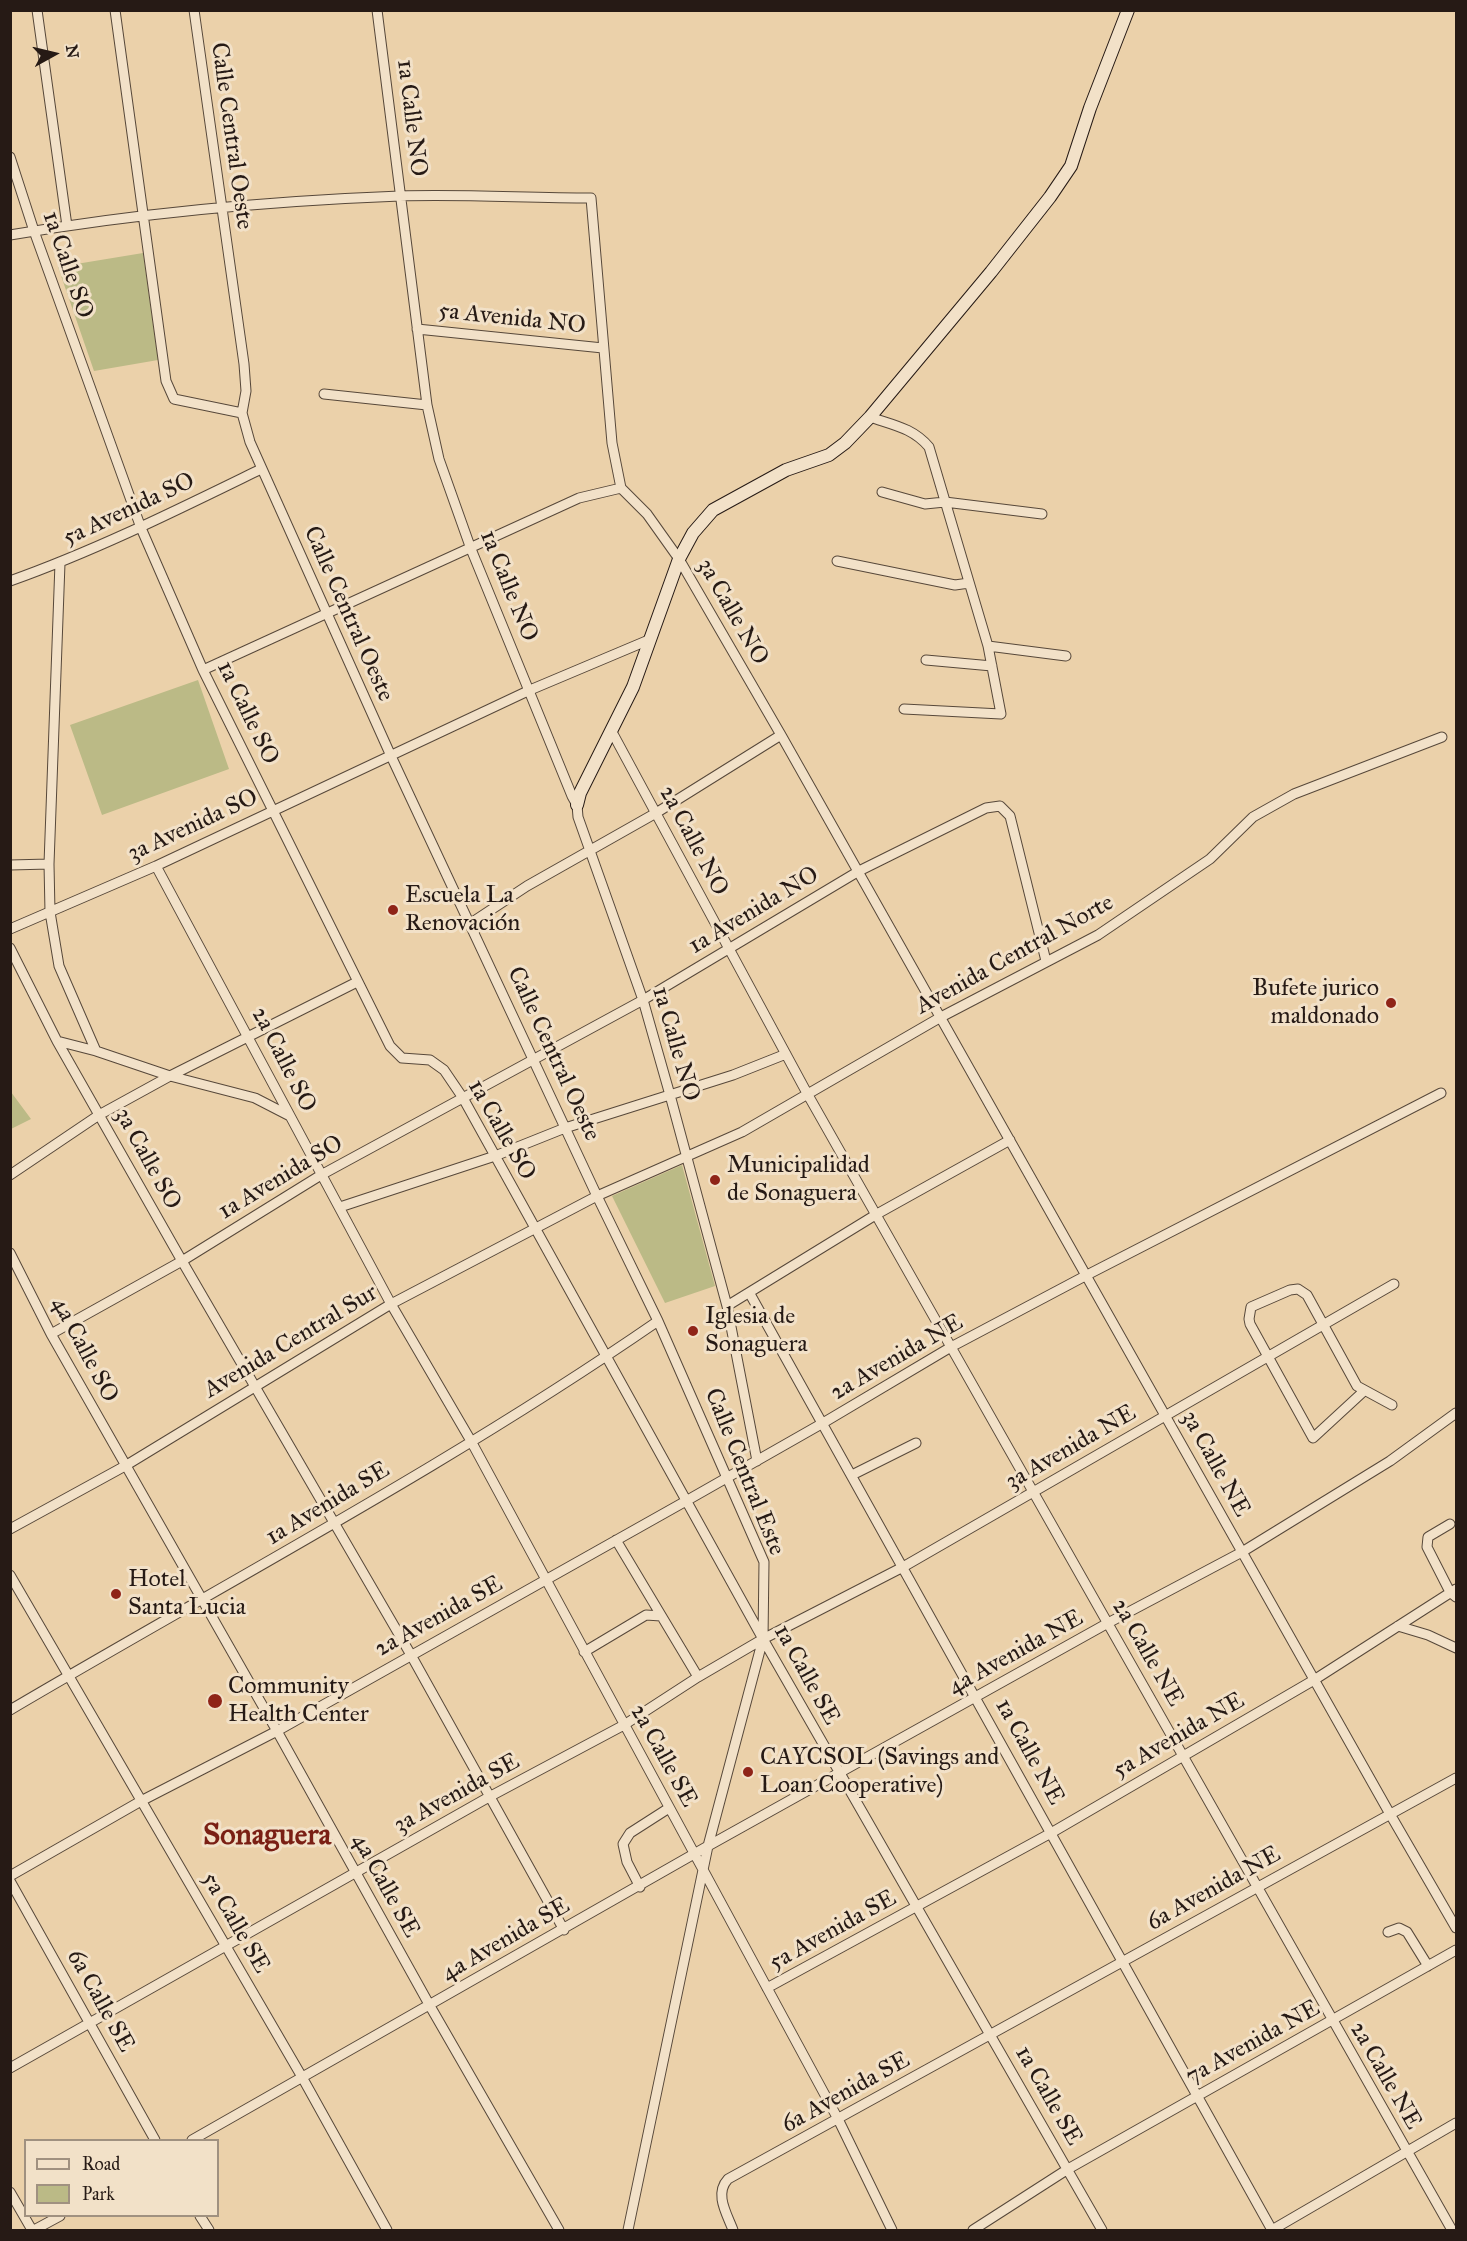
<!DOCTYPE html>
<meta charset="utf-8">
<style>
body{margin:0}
#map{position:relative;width:1467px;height:2241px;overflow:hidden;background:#ebd1aa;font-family:"IM FELL Great Primer",serif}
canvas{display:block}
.frame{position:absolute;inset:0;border:12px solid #261a15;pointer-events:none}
.legend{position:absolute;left:24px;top:2139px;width:195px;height:78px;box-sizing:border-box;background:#f2e1c8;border:2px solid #a09180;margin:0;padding:8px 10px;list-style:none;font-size:18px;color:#261a15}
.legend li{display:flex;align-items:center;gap:12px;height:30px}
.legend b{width:30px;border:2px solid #a09180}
.north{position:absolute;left:24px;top:24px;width:60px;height:60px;-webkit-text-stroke:4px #f2e1c8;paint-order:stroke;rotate:82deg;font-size:16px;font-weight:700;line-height:24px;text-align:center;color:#261a15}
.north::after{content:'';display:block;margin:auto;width:21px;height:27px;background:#261a15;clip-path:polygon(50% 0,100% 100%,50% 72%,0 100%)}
</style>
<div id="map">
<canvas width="1467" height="2241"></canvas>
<div class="frame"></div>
<ul class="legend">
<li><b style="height:8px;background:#f2e1c8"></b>Road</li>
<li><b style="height:16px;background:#bbba86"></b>Park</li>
</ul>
<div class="north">N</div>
</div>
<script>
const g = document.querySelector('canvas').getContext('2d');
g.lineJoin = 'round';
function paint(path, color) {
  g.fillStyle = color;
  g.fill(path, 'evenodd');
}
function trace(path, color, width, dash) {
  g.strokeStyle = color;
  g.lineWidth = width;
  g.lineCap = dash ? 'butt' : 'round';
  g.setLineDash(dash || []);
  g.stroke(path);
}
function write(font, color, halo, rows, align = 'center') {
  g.font = font + ' "IM FELL Great Primer",serif';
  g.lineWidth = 6;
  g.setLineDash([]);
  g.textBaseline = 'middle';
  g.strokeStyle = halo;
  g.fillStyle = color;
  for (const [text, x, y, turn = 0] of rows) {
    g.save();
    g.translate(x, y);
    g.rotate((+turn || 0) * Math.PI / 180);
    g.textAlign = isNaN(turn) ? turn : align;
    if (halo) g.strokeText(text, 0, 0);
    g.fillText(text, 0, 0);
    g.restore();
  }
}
paint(new Path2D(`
 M143 253 158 360 94 371 58 267Z
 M198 680 229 769 102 815 70 725Z
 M11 1092 31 1119 11 1129H10Z
 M682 1165 715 1286 665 1303 612 1196Z`), '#bbba86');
const street = new Path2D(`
 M37 10 67 226
 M115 10 166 381 174 399 242 413
 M194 10 244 364 246 391 242 413 250 442 391 756 597 1196 658 1321 764 1562 763 1639 708 1846 628 2230
 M377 10 427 405 439 459 471 549 572 796 577 805 578 817 643 1000 670 1095 727 1306 757 1461
 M10 157 34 231 141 528 203 670 390 1046 402 1058 430 1060 444 1070 463 1098 763 1639 1102 2230
 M10 235C139 213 270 201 400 196 463 194 527 198 591 198L612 443 621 488 647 514 679 559 781 735 1390 1814 1456 1928
 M417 329 603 348
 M324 394 427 405
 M870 417C893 425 913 428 929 447L988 646 1001 714 904 709
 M882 492 925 504 945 502 1042 514
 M837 561 955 585 969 583
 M60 563 49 864 50 912 59 966 96 1051
 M10 581C97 550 179 509 261 469
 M988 646 1066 656
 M926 660 992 666
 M203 670 579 498 621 488
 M612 732 808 1095 1452 2230
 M10 865 49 864
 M156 866 391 1304 471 1441 838 2119 892 2230
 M471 923 527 886 656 813 781 735
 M10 929 156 866 530 690 651 639
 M10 948 57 1041 182 1261 411 1655 564 1930
 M57 1041 96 1051 170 1076 255 1098 290 1116
 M10 1175 99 1115 170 1076 357 982
 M340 1207 495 1156 565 1128 733 1075 786 1054
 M10 1253 51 1334 277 1731 430 2006 559 2230
 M750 1294 1272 2230
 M727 1306 877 1214 1010 1140
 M51 1334 182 1261 321 1175 643 1000 859 871 986 808 1000 806 1010 816 1046 961
 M1364 1391 1313 1438 1250 1324 1249 1319 1251 1307 1290 1290 1298 1289 1307 1295 1357 1386 1392 1405
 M852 1475 916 1443
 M1450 1524 1428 1537 1427 1547 1450 1592 1456 1597
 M10 1529 125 1466 391 1304 597 1196 742 1132 941 1017 1098 935 1210 859 1253 817 1294 794 1442 737
 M616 1540 698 1677
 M10 1575 302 2077 387 2230
 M1398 1626 1428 1635 1456 1648
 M584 1652 646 1615 661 1616
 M10 1710C227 1582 451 1464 658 1321
 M10 1876 141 1801 277 1731 686 1501 823 1423 951 1347 1087 1275 1441 1093
 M10 1881 155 2140
 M640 1887 627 1862 623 1844 630 1833 669 1808
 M1388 1932 1399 1928 1407 1932 1428 1966
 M767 1988 1051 1833 1314 1680 1456 1589
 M10 2068 489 1797 624 1725 698 1677 763 1639 903 1567 1394 1284
 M192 2140 708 1846 1108 1623 1242 1552 1390 1461 1456 1413
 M10 2192 32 2230
 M200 2216 209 2230
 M34 2230 60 2216
 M733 2230C727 2214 714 2194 728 2179L1456 1778
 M973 2230 1068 2169 1456 1950
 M1272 2230 1456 2123`);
const secondary = new Path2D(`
 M577 805 580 793 633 687 679 559 693 533 713 510 786 470 829 455 845 443 870 417 991 272 1050 197 1071 166 1090 108 1128 10`);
trace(street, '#57483a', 11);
trace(secondary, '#261a15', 14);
trace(street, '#f2e1c8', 9);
trace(secondary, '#f2e1c8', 12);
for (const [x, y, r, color] of [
 [393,910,6,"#8f2418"],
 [1391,1003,6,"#8f2418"],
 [715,1180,6,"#8f2418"],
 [693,1331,6,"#8f2418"],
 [116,1594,6,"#8f2418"],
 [215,1701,8,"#8f2418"],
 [748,1772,6,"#8f2418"]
]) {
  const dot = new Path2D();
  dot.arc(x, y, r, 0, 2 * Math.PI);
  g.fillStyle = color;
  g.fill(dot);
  trace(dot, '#f2e1c8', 2);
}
write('24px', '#261a15', '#f2e1c8', [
 ["1a Calle NO",411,118,83],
 ["Calle Central Oeste",231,136,82],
 ["1a Calle SO",67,265,71],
 ["5a Avenida NO",512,319,6],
 ["5a Avenida SO",129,510,-25],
 ["1a Calle NO",508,586,68],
 ["3a Calle NO",732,612,60],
 ["Calle Central Oeste",348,614,66],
 ["1a Calle SO",247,713,64],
 ["3a Avenida SO",193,826,-25],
 ["2a Calle NO",693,841,62],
 ["1a Avenida NO",754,911,-31],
 ["Avenida Central Norte",1015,955,-29],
 ["1a Calle NO",675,1044,74],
 ["Calle Central Oeste",553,1054,65],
 ["2a Calle SO",283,1060,63],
 ["1a Calle SO",501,1130,60],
 ["3a Calle SO",147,1159,61],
 ["1a Avenida SO",281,1178,-31],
 ["Avenida Central Sur",291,1342,-31],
 ["4a Calle SO",84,1350,62],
 ["2a Avenida NE",897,1358,-30],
 ["3a Avenida NE",1071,1448,-30],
 ["3a Calle NE",1215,1464,61],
 ["Calle Central Este",744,1472,68],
 ["1a Avenida SE",328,1504,-31],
 ["2a Avenida SE",439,1617,-29],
 ["4a Avenida NE",1016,1653,-29],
 ["2a Calle NE",1147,1653,60],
 ["1a Calle SE",806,1675,61],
 ["5a Avenida NE",1179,1736,-30],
 ["1a Calle NE",1029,1752,61],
 ["2a Calle SE",663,1756,61],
 ["3a Avenida SE",457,1794,-29],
 ["4a Calle SE",385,1886,61],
 ["6a Avenida NE",1214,1889,-29],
 ["5a Calle SE",235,1923,60],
 ["5a Avenida SE",833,1931,-29],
 ["4a Avenida SE",506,1940,-30],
 ["6a Calle SE",100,2001,61],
 ["7a Avenida NE",1253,2043,-29],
 ["2a Calle NE",1385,2076,60],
 ["6a Avenida SE",846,2093,-29],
 ["1a Calle SE",1048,2096,60]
]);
write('24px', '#261a15', '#f2e1c8', [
 ["Escuela La",405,896],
 ["Renovación",405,924],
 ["Bufete jurico",1379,989,"right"],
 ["maldonado",1379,1017,"right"],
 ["Municipalidad",727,1166],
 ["de Sonaguera",727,1194],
 ["Iglesia de",705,1317],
 ["Sonaguera",705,1345],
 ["Hotel",128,1580],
 ["Santa Lucia",128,1608],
 ["Community",228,1687],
 ["Health Center",228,1715],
 ["CAYCSOL (Savings and",760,1758],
 ["Loan Cooperative)",760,1786]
], 'left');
write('bold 30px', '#7a1f14', '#f2e1c8', [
 ["Sonaguera",267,1837]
]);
</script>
